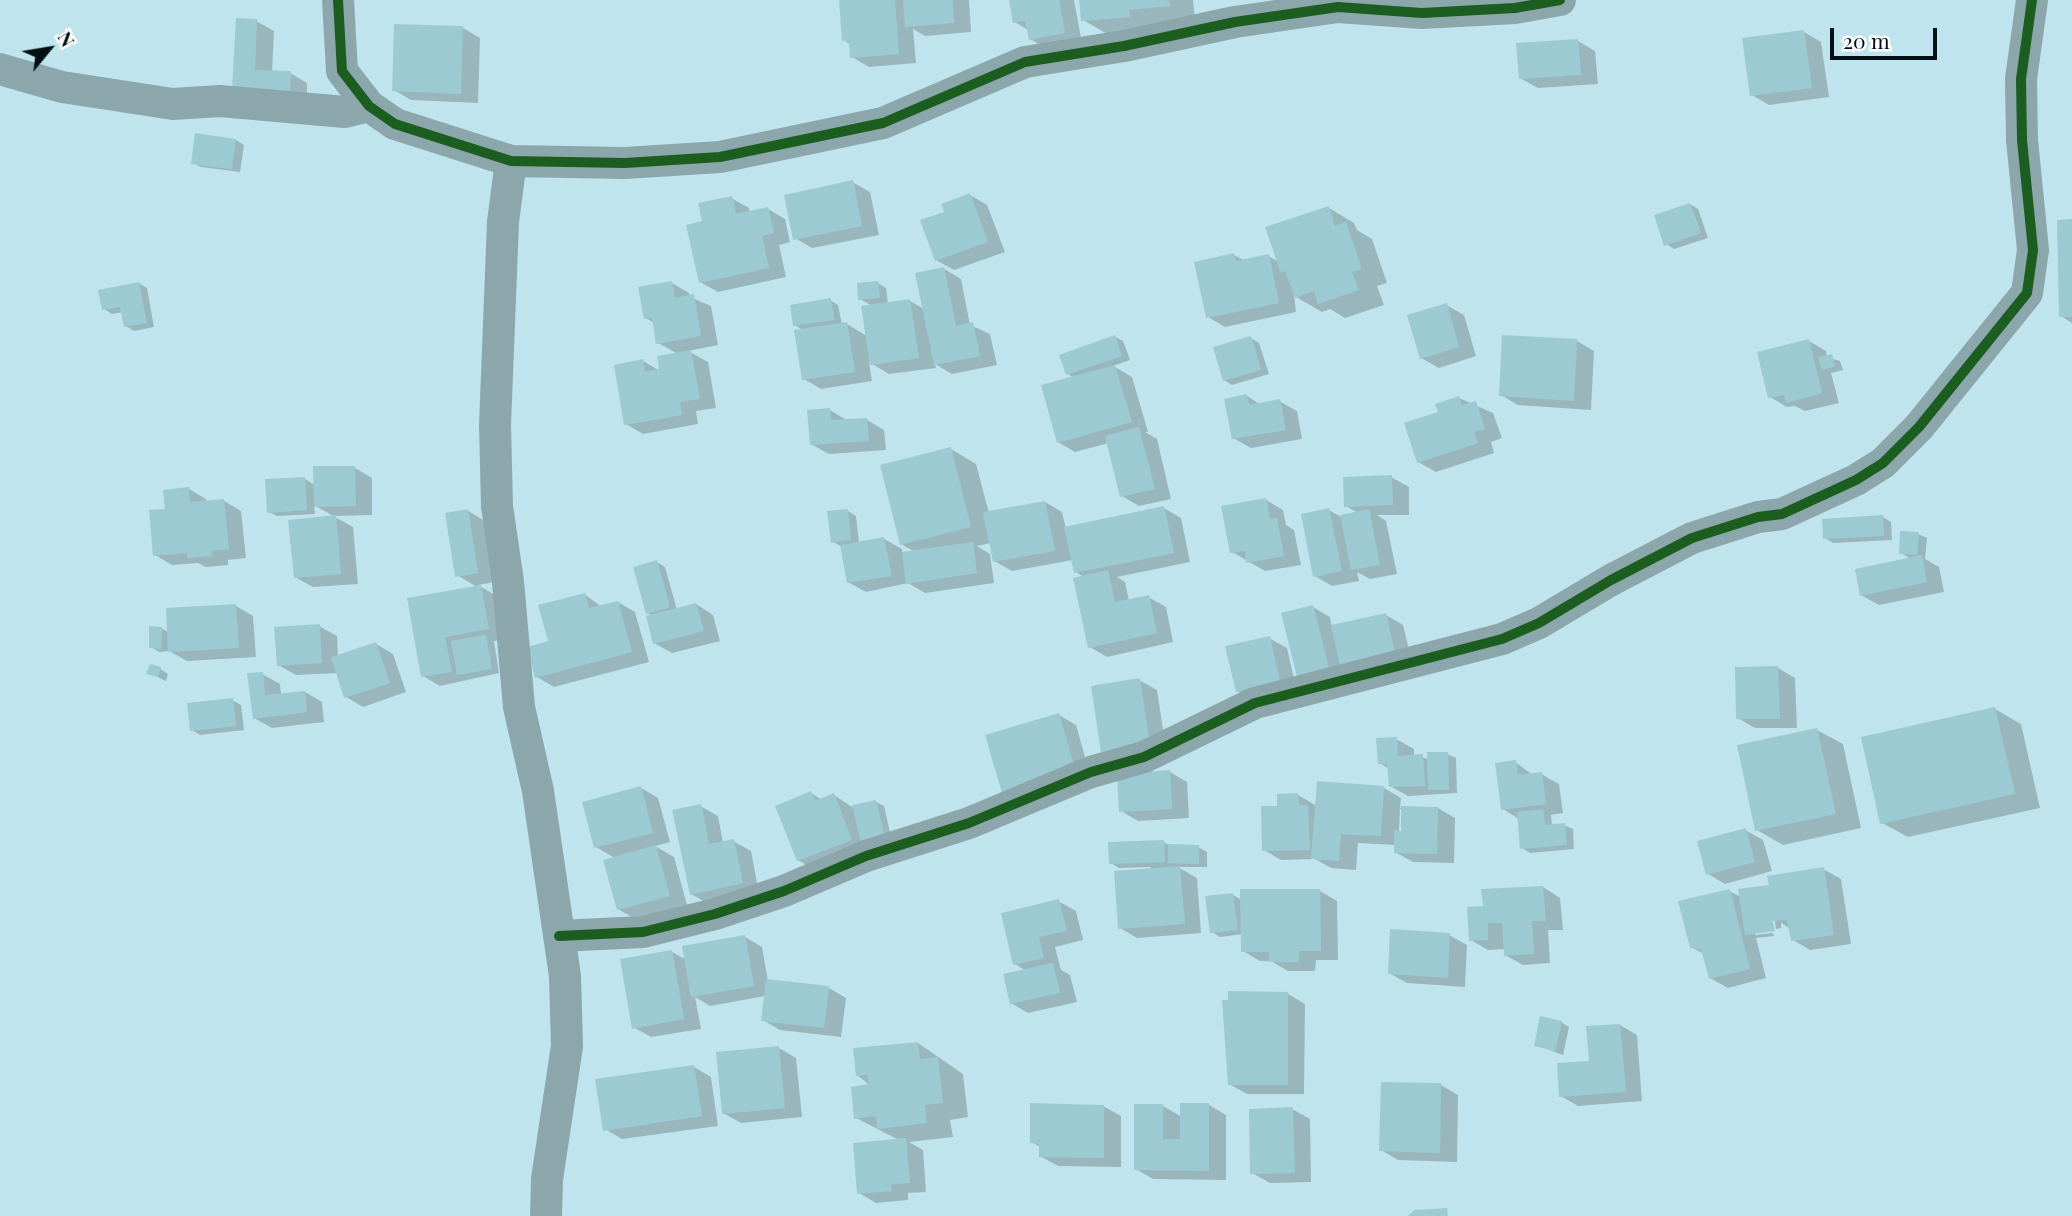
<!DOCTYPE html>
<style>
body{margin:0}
#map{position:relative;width:2072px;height:1216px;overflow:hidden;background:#c0e4ed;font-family:"Playfair Display",serif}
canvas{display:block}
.north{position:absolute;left:14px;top:14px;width:70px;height:70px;-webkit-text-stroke:5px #fff;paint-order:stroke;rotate:60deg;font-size:19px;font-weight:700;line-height:28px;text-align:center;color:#001015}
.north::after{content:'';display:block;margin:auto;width:24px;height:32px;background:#001015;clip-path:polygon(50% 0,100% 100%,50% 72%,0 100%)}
.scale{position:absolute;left:1830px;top:28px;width:107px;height:32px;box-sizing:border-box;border:4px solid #001015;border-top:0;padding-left:9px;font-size:21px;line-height:24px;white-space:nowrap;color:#001015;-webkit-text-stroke:5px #fff;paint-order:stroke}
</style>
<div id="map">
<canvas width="2072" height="1216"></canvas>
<div class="north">N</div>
<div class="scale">20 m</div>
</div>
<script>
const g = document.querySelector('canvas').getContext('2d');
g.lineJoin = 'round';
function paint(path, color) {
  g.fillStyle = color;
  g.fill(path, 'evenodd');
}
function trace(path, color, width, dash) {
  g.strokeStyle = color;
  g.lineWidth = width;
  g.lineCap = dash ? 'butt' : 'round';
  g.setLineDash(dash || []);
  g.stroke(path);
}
paint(new Path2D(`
 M841 0H969L971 32 925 36 913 29 916 63 869 67 852 57 851 45 844 40Z
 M1011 0H1074L1082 43 1047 49 1030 39 1028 30 1015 22Z
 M1081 0H1193L1195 20 1109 35 1083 20Z
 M256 21 274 31 272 72 290 73 307 83V101L251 98Z
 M463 28 480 38 478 103 411 100 394 90Z
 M1804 32 1821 42 1829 97 1769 105 1752 95Z
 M1578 41 1595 51 1598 84 1538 88 1520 78Z
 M236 140 244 145 240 172 201 167 193 163Z
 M852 182 870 192 879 235 812 248 795 238Z
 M970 195 987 205 1005 252 954 270 936 260 947 213Z
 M731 198 749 208 750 213 768 209 785 219 790 242 779 245 786 277 718 292 700 282 704 222Z
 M1690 204 1698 209 1708 238 1674 249 1666 244Z
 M1329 208 1354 223 1357 230 1372 239 1387 283 1377 286 1384 305 1345 318 1330 309 1322 312 1296 297 1293 287 1296 312 1225 327 1208 317 1234 255 1245 261 1268 256 1279 262Z
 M2072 221V323L2061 316Z
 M944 269 961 279 970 325 990 334 997 365 952 374 935 364 936 368 889 374 869 362 872 381 821 389 804 379V331L795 325 830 300 838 305 842 325 847 324 867 336 872 306 860 299 878 283 886 288 888 304 910 301 924 309Z
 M139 283 147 288 154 327 134 331 126 326 123 312 112 314 104 309Z
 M672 283 689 293 690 297 711 306 718 345 688 351 708 362 716 408 696 411 698 424 643 434 626 424 643 361 662 372 678 354 658 343 654 323 646 318Z
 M1446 305 1464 315 1476 356 1439 368 1421 358Z
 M1115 337 1123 341 1130 360 1113 366 1132 377 1148 432H1145L1157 439 1171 499 1139 506 1122 496 1109 443 1075 452 1058 442 1074 378 1068 374Z
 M1251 338 1259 343 1269 374 1232 385 1224 380Z
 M1577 341 1594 351 1591 410 1518 405 1501 395Z
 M1809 341 1826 351 1827 357 1840 361 1843 370 1831 373 1839 403 1805 411 1795 406 1787 407 1770 397Z
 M1247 396 1261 405 1279 401 1297 411 1302 439 1251 448 1233 438Z
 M1459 398 1493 413 1502 438 1491 442 1494 453 1436 472 1418 462 1440 413Z
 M830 410 848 421 867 420 884 430 886 450 829 454 811 444Z
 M951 449 976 464 989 513 1045 502 1062 512 1066 529 1164 508 1181 518 1190 562 1117 577 1125 582 1129 601 1148 597 1166 607 1173 642 1107 657 1090 647 1084 577 1076 572 1073 560 1012 571 994 561 991 543 977 546 990 554 994 583 925 593 908 583 866 592 848 582 842 547 832 541 848 511 856 516 859 543 884 539 902 549V554L915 552 901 544Z
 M355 468 372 478V515L333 516 353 527 358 584 313 587 295 577 335 517 314 505 315 514 277 516 269 512 305 479 315 485Z
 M1391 477 1409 487V515H1377L1386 521 1397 574 1370 579 1357 572 1359 581 1332 586 1315 576 1329 510 1341 517 1358 513 1346 506Z
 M189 489 206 499V503L224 501 241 511 246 558 228 560V565L206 567 198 563 172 565 155 555 166 511Z
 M1266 500 1283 510 1286 525 1294 530 1301 565 1265 571 1232 552Z
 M468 511 485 521 495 582 478 585 498 597 506 639 494 641 499 673 440 686 423 676 409 599 477 587 457 575Z
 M1883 517 1891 522 1892 540 1833 543 1825 538Z
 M1918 534 1927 538 1925 559 1939 567 1944 592 1879 605 1861 595 1911 559 1901 553Z
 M657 562 665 567 677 610 696 604 713 615 720 641 672 653 654 643 653 616 647 613Z
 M584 594 602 607 618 602 635 612 649 662 554 687 537 677 551 643Z
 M236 606 253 616 256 657 187 661 169 651 159 652 151 647 161 628 168 632Z
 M1313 607 1330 617 1332 627 1386 615 1403 625 1413 666 1316 685Z
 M319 626 337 636 338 657 376 644 393 654 406 692 363 707 346 697 338 673 296 675 278 665Z
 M1269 638 1287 648 1297 692 1255 701 1237 691Z
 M1778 668 1795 678 1797 728H1755L1738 718Z
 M160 669 168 674 166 681 149 673Z
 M262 674 280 684 281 695 305 692 322 702 324 722 272 728 254 718Z
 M1139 680 1157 690 1167 755 1103 752Z
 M232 700 241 705 244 730 200 735 192 730Z
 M1995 709 2021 724 2040 808 1908 837 1882 823Z
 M1059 715 1076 725 1092 782 1004 792Z
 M1817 730 1843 744 1861 828 1783 845 1757 830Z
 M1396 739 1414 749V756L1429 759 1447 754 1456 758 1457 793 1408 796 1390 786 1389 769 1380 763Z
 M1515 762 1533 775 1541 774 1559 784 1563 813 1551 815 1552 826 1564 825 1573 829 1574 849 1530 853 1522 848 1519 819 1503 809Z
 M1170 772 1187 782 1189 818 1138 821 1121 811Z
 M641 788 658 798 670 842 655 846 674 857 687 905 635 919 618 909 615 858 596 847Z
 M1384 788 1401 798 1400 808H1438L1455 818 1454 863 1413 862 1395 852V845L1358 843 1356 870 1331 868 1315 859 1281 860 1264 850 1279 807 1298 795 1317 806ZM1400 809H1403V833L1399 832Z
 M811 793 822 800 834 795 852 807 876 802 884 806 893 845 815 870 798 860Z
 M700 806 718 816 723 843 733 841 751 851 759 893 709 904 691 894Z
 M1745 830 1763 840 1772 871 1725 884 1708 874Z
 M1163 842 1171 846 1198 847 1207 852V867H1178L1197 878 1201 933 1137 938 1120 928 1151 867 1119 868 1111 863Z
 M1823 869 1841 879 1851 944 1810 950 1793 940 1791 929 1781 923V928L1776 929 1771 893 1755 932V935L1773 933 1774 936 1756 938 1766 978 1728 988 1710 978 1704 954 1691 947 1729 891 1741 897Z
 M1543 887 1560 898 1563 930H1548L1550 963 1523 965 1505 955V949L1488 950 1471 940 1485 908Z
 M1320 891 1337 901 1338 960H1316L1315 971H1288L1271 961H1260L1243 951V934L1220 937 1212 932 1233 895 1242 900Z
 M1058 901 1076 911 1083 940 1055 947 1061 970 1070 975 1077 1002 1028 1013 1011 1003 1026 971 1015 964Z
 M1449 935 1467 945 1465 987 1407 983 1389 973Z
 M745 937 762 947 768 981 829 988 846 998 841 1037 780 1030 763 1020 765 996 710 1006 695 997 701 1029 651 1037 633 1027 672 952 687 960Z
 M1288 994 1305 1004 1304 1094H1247L1229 1084Z
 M1561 1022 1569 1027 1563 1055 1536 1045Z
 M1620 1025 1637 1035 1642 1101 1578 1106 1561 1096Z
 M918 1043 963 1074 968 1117 950 1120 953 1137 909 1142 923 1150 926 1192 908 1193V1200L876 1203 859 1193 901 1141 856 1118 871 1086 857 1075Z
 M779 1048 796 1058 802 1117 741 1123 723 1113Z
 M694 1067 711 1077 718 1126 622 1139 605 1129Z
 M1441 1085 1458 1095 1457 1162 1398 1160 1381 1150Z
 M1209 1105 1226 1115V1180L1153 1179 1136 1169 1163 1106 1182 1117Z
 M1103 1106 1121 1116V1167L1058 1166 1040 1156V1147L1032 1142Z
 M1292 1109 1310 1119 1311 1182 1270 1183 1252 1173Z`), '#0003');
paint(new Path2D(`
 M839 0H895L899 54 850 58 849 41H842Z
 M903 0H953L954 23 905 27Z
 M1009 0H1059L1065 33 1029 40 1025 21 1013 23Z
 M1079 0H1169L1170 6 1129 10 1130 17 1081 21Z
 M236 18 257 19 255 70 291 71 290 92 232 89Z
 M394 24 463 26 461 94 392 91Z
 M1804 30 1812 88 1750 96 1742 38Z
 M1578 39 1581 75 1519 79 1516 43Z
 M195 133 236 139 232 169 191 164Z
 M853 180 862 226 793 240 784 195Z
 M970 193 988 242 935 261 920 220 944 212 941 204Z
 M732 196 736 214 768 207 774 233 762 236 769 268 699 283 686 225 702 221 698 203Z
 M1690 203 1701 233 1664 246 1654 215Z
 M1329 206 1335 226 1346 222 1362 269 1352 272 1359 290 1318 304 1314 291 1295 298 1285 271 1281 273 1265 227Z
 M2072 219V317H2059L2057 220Z
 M1234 253 1236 261 1269 254 1279 303 1206 318 1194 262Z
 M944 267 956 326 973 322 980 356 934 365 915 273Z
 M672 281 675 298 694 294 701 336 656 344 652 318 644 319 638 287Z
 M878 281 880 298 858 300 857 283Z
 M139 282 147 323 124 327 120 307 102 310 98 290Z
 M831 298 834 320 793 326 790 305Z
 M910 299 919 358 870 365 861 306Z
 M1447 303 1459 347 1420 359 1407 315Z
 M847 322 855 372 802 380 794 330Z
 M1115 335 1122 356 1066 375 1059 355Z
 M1502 335 1577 339 1574 401 1499 396Z
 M1251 336 1261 370 1223 381 1213 347Z
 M1809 339 1822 393 1786 403 1784 395 1768 398 1757 352Z
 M691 350 700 399 680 402 682 415 624 425 614 365 643 359 645 372 659 369 657 356Z
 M1832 354 1835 366 1822 370 1818 357Z
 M1115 365 1132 422 1057 443 1041 385Z
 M1247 394 1249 405 1280 399 1286 430 1232 439 1224 399Z
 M1459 396 1462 405 1476 401 1485 429 1474 432 1478 443 1417 463 1404 423 1438 412 1435 404Z
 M830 408 831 420 867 418 869 441 810 445 807 410Z
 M1139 427 1155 489 1120 497 1105 436Z
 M951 447 971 527 900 545 880 465Z
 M313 466H355L356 506 314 507Z
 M1392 475 1393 505 1344 507 1343 477Z
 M305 477 307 510 267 513 265 479Z
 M189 487 190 502 224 499 229 549 211 551 212 556 187 558V553L153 556 149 510 165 509 163 490Z
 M1266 498 1270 519 1277 518 1284 556 1246 563 1245 551 1230 553 1221 506Z
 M1045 501 1055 551 993 562 983 512Z
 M1164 506 1174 553 1074 573 1064 527Z
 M1329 508 1342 571 1313 577 1301 514Z
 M468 509 478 573 455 577 445 513Z
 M848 509 851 540 831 543 827 511Z
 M1369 509 1380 565 1351 570 1340 515Z
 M336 515 341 574 294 578 288 520Z
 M1883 515 1884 536 1823 539 1822 519Z
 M1900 531 1919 532 1917 555 1899 554Z
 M884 537 892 576 847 583 840 545Z
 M973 542 977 573 906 584 902 552Z
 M1922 555 1927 582 1860 596 1855 569Z
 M657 560 670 607 646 614 633 567Z
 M1108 570 1115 602 1149 595 1157 633 1088 648 1073 578Z
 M481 585 489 629 445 637 452 672 421 677 407 598Z
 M585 593 589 608 618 601 632 652 535 678 527 647 548 641 538 605Z
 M696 603 704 631 653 644 646 616Z
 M236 604 239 648 168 652 166 608Z
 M1313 605 1329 668 1297 677 1281 613Z
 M1386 613 1396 657 1341 670 1331 625Z
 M320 624 322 663 277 666 274 627Z
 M149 626 162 627 161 649 149 648Z
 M486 635 492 669 457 675 451 641Z
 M1270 636 1280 682 1236 692 1225 646Z
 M376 642 390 683 344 698 331 657Z
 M150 664 161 667 158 677 146 674Z
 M1778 666 1780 719H1736L1735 667Z
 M263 672 265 695 305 691 307 712 253 719 247 673Z
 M1140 678 1150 746 1101 753 1091 686Z
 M233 698 236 726 190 731 187 703Z
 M1995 707 2015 794 1880 824 1861 737Z
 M1059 713 1076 772 1002 793 985 735Z
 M1817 728 1836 814 1755 831 1737 745Z
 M1397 737 1398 756 1423 754 1425 786 1389 787 1387 764H1378L1376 738Z
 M1427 752H1448L1449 790H1428Z
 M1516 760 1518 775 1542 772 1546 804 1501 810 1495 763Z
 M1170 770 1172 809 1119 812 1117 774Z
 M1317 781 1384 786 1381 836 1341 834 1339 861 1311 859Z
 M641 786 653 833 594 848 582 802Z
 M811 791 815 801 834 793 852 840 797 861 775 806Z
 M1298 793 1299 805H1308L1310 850 1262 851 1261 806H1277V794Z
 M876 800 886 841 862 847 852 805Z
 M701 804 709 844 734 839 743 883 690 895 672 810Z
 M1401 806 1438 807 1437 854 1394 853V830L1401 831Z
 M1543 809 1545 825 1565 823 1567 845 1520 849 1517 812Z
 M1746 828 1755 862 1706 875 1697 841Z
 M1164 840 1165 862 1109 864 1108 842Z
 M1168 844 1199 845V864L1168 863Z
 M656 845 670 896 617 910 603 860Z
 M1180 866 1185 924 1118 929 1114 871Z
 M1824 867 1834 935 1791 941 1787 920 1773 921 1775 931 1745 935 1738 889 1769 885 1767 876Z
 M1543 886 1546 921H1532L1534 954 1504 956 1502 923H1488V940L1469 941 1467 907 1483 906 1481 889Z
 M1240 889H1320L1321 951H1299V962H1269V952H1241Z
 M1730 889 1750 969 1709 979 1701 949 1690 948 1678 901Z
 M1233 893 1238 930 1210 933 1205 896Z
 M1059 899 1067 931 1039 937 1044 958 1013 965 1001 913Z
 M1390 929 1450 933 1448 978 1388 974Z
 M745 935 754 986 691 997 682 946Z
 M672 950 684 1019 632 1029 620 959Z
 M1053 963 1060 993 1010 1004 1003 974Z
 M766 979 829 986 824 1028 761 1021Z
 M1228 991 1288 992V1085H1228L1222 1000H1228Z
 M1540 1016 1562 1021 1555 1051 1534 1046Z
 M1620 1024 1626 1092 1559 1097 1557 1063 1589 1061 1586 1026Z
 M918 1042 920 1059 938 1057 943 1103 925 1105 927 1123 877 1129 876 1116 854 1119 851 1087 869 1084 867 1075 856 1076 853 1048Z
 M779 1046 785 1108 722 1114 716 1052Z
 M694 1065 702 1116 603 1131 595 1079Z
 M1381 1082 1441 1083 1440 1153 1379 1151Z
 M1030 1103 1104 1105V1158L1039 1157V1144L1030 1143Z
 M1180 1103H1209V1171L1134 1170V1104H1163V1139H1180Z
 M1293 1107 1295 1173 1250 1174 1249 1109Z
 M906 1138 910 1183 891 1184 892 1191 857 1194 853 1143Z
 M1447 1208 1448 1216H1407L1415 1210Z`), '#9ccad3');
trace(new Path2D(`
 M338 0 342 71 369 106 395 124 511 161 625 163 720 157 883 123 1025 62 1124 46 1235 22 1338 7 1422 13 1515 8 1560 0
 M0 69 62 87 173 104 220 101 345 112 369 106
 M511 161 503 222 495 425 497 506 508 582 519 707 538 791 565 976 567 1046 547 1179 546 1216
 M559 936 643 932 715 914 784 891 866 856 969 823 1091 772 1144 757 1255 703 1502 639 1539 623 1611 580 1692 538 1758 517 1782 514 1856 480 1883 463 1919 427 2027 293 2033 250 2022 140 2021 79 2032 0`), '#8ca7ac', 32);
trace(new Path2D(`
 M338 0 342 71 369 106 395 124 511 161 625 163 720 157 883 123 1025 62 1124 46 1235 22 1338 7 1422 13 1515 8 1560 0
 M559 936 643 932 715 914 784 891 866 856 969 823 1091 772 1144 757 1255 703 1502 639 1539 623 1611 580 1692 538 1758 517 1782 514 1856 480 1883 463 1919 427 2027 293 2033 250 2022 140 2021 79 2032 0`), '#1b5e20', 10);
</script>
